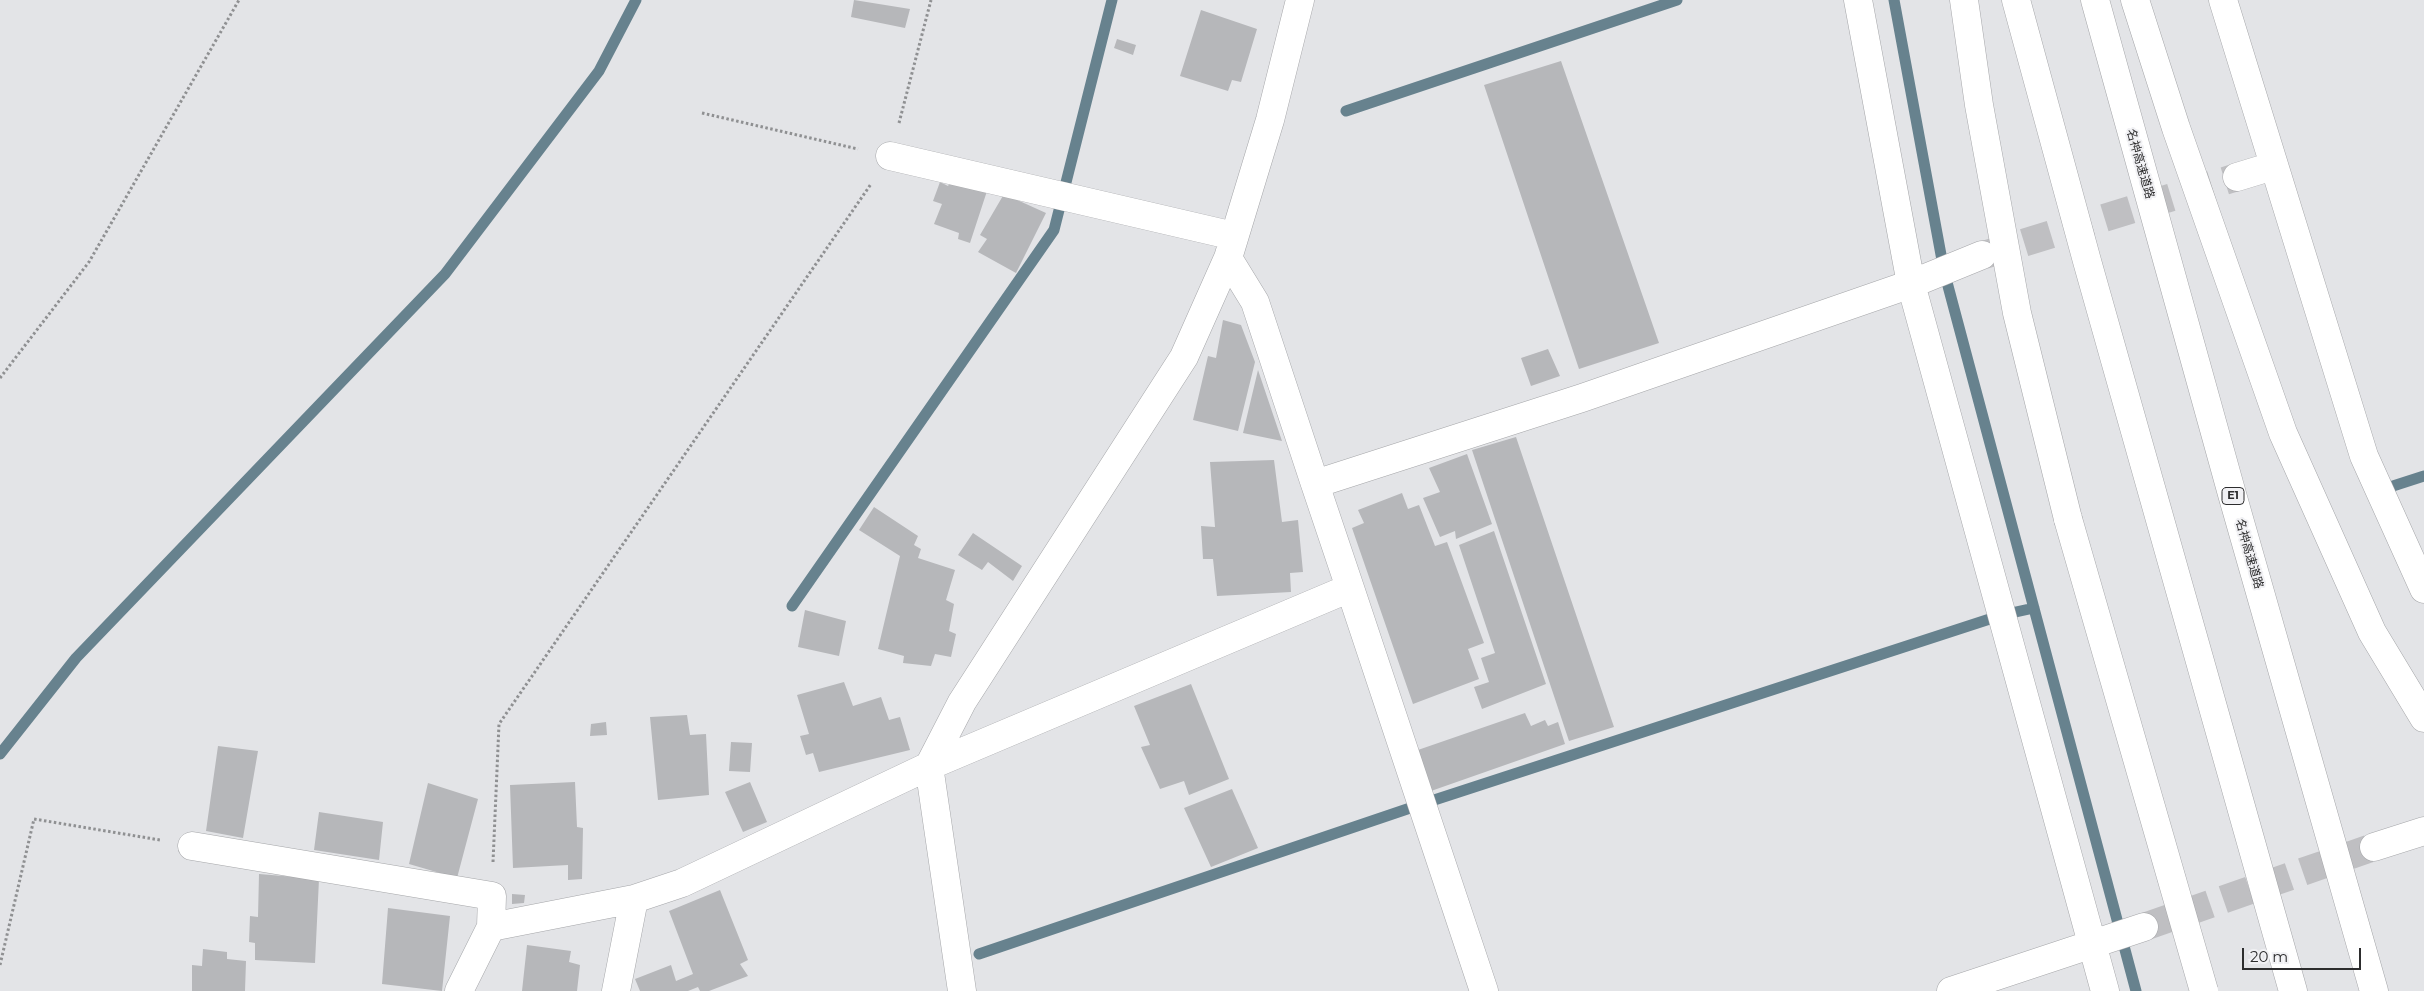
<!DOCTYPE html>
<meta charset="utf-8">
<style>
body{margin:0}
#map{position:relative;width:2424px;height:991px;overflow:hidden;background:#e3e4e7;font-family:Montserrat,sans-serif}
canvas{display:block}
.scale{position:absolute;left:2242px;top:948px;width:119px;height:22px;box-sizing:border-box;border:2px solid #2d2d2e;border-top:0;padding-left:6px;font-size:15px;line-height:18px;white-space:nowrap;color:#2d2d2e;-webkit-text-stroke:4px #f1f1f4;paint-order:stroke}
</style>
<div id="map">
<canvas width="2424" height="991"></canvas>
<div class="scale">20 m</div>
</div>
<script>
const g = document.querySelector('canvas').getContext('2d');
g.lineJoin = 'round';
function trace(path, color, width, dash) {
  g.strokeStyle = color;
  g.lineWidth = width;
  g.lineCap = dash ? 'butt' : 'round';
  g.setLineDash(dash || []);
  g.stroke(path);
}
function paint(path, color) {
  g.fillStyle = color;
  g.fill(path, 'evenodd');
}
function write(font, color, halo, rows, align = 'center') {
  g.font = font + ' Montserrat,"Noto Sans JP",sans-serif';
  g.lineWidth = 4;
  g.setLineDash([]);
  g.textBaseline = 'middle';
  g.strokeStyle = halo;
  g.fillStyle = color;
  for (const [text, x, y, turn = 0] of rows) {
    g.save();
    g.translate(x, y);
    g.rotate((+turn || 0) * Math.PI / 180);
    g.textAlign = isNaN(turn) ? turn : align;
    if (halo) g.strokeText(text, 0, 0);
    g.fillText(text, 0, 0);
    g.restore();
  }
}
trace(new Path2D(`
 M1894 0 1944 271 2136 991
 M1346 111 1677 0
 M2393 486 2424 476
 M792 606 1054 230 1112 0
 M0 754 76 658 445 274 599 71 636 0
 M979 954 1422 804 2002 615 2034 608`), '#67828e', 11);
paint(new Path2D(`
 M854 0 910 9 905 28 851 17Z
 M1201 10 1257 29 1241 82 1232 80 1228 91 1180 76Z
 M1117 39 1136 45 1133 55 1114 48Z
 M1561 61 1659 343 1579 369 1484 85Z
 M953 178 987 191 970 243 958 239 959 233 934 224 942 204 933 201 940 182 948 186Z
 M1004 194 1046 213 1016 273 978 252 987 239 980 235Z
 M1223 320 1241 325 1255 362 1238 431 1193 420 1208 356 1216 358Z
 M1548 349 1560 376 1531 386 1521 358Z
 M1258 370 1282 441 1243 433Z
 M1516 437 1614 727 1569 741 1472 450Z
 M1467 454 1492 524 1456 539 1455 531 1440 537 1423 498 1440 492 1429 468Z
 M1274 460 1282 522 1298 520 1303 572 1290 573 1291 592 1217 596 1213 559H1203L1201 526 1215 527 1210 462Z
 M1402 493 1408 509 1419 505 1435 546 1447 542 1484 643 1468 649 1479 679 1413 704 1352 528 1364 523 1358 510Z
 M874 507 918 536 914 545 921 549 918 558 955 570 946 600 954 604 949 631 956 634 951 657 935 654 931 666 903 663 904 656 878 649 900 556 859 530Z
 M1494 531 1546 684 1482 709 1474 687 1489 682 1481 658 1495 653 1459 545Z
 M973 533 1022 566 1013 581 988 562 982 570 958 555Z
 M805 610 846 621 839 656 798 647Z
 M844 682 853 706 881 697 889 720 900 717 910 750 819 772 813 753 806 755 800 736 809 734 797 695Z
 M1191 684 1229 779 1189 795 1184 781 1160 789 1141 747 1150 745 1134 706Z
 M1525 713 1531 726 1545 720 1548 726 1558 722 1565 744 1431 791 1415 751Z
 M687 715 690 735 706 734 709 795 658 800 650 717Z
 M606 722 607 735 590 736 591 724Z
 M731 742 752 743 750 772 729 771Z
 M218 746 258 751 243 838 206 831Z
 M575 782 577 827 583 828 582 879 568 880V865L513 868 510 785Z
 M750 782 767 822 743 832 725 792Z
 M428 783 478 799 457 878 409 864Z
 M1232 789 1258 848 1211 867 1184 808Z
 M319 812 383 822 379 860 314 850Z
 M259 874 319 879 315 963 255 960V943L249 942 250 916 258 917Z
 M720 890 748 960 740 964 748 976 709 991H700L698 987 688 991H640L635 979 671 965 676 981 693 974 669 911Z
 M512 894 525 895 524 903 512 904Z
 M388 908 450 916 442 991 382 984Z
 M527 945 571 951 569 962 580 965 577 991H522Z
 M203 949 227 952V959L246 961 245 991H192V965L202 966Z`), '#b6b7ba');
trace(new Path2D(`
 M1984 255 2237 177
 M2144 927 2374 847`), '#bfbfc2', 28, [28, 14]);
const street = new Path2D(`
 M1858 0 1911 284 2105 991
 M2223 0 2364 456 2424 589
 M890 156 1234 236
 M2237 177 2273 166
 M1228 258 1255 302 1315 484 1582 398 1911 284 1982 255
 M1350 588 1484 991
 M192 846 492 896 491 927
 M2374 847 2424 831
 M459 991 491 927 634 899 682 883 929 766 962 702 1184 357 1228 258 1270 120 1300 0
 M616 991 634 899
 M962 991 929 766 1350 588 1315 484
 M1951 991 2144 927`);
const highway = new Path2D(`
 M1964 0 1979 105 2017 313 2068 519
 M2016 0 2087 261 2293 991
 M2095 0 2232 494 2374 991
 M2135 0 2176 128 2283 433 2372 632 2424 718`);
trace(street, '#a5a6a9', 29);
trace(highway, '#a5a6a9', 29);
trace(new Path2D(`
 M702 113 858 149
 M899 123 931 0
 M0 378 89 262 239 0
 M493 862 499 724 871 184
 M0 965 34 819 160 840`), '#8f9092', 3, [2.5, 2.5]);
trace(street, '#fff', 28);
trace(highway, '#fff', 28);
const highwayBridge = new Path2D(`
 M2068 519 2204 991`);
trace(highwayBridge, '#a5a6a9', 29, []);
trace(highwayBridge, '#fff', 28);
for (const [x, y, w] of [
 [2233,496,22]
]) {
  const box = new Path2D();
  box.roundRect(x - w / 2, y - 8.5, w, 17, 4);
  g.fillStyle = '#f1f1f4';
  g.fill(box);
  trace(box, '#2d2d2e', 1);
}
write('bold 11px', '#2d2d2e', null, [
 ["E1",2233,496]
]);
write('12px', '#2d2d2e', '#f1f1f4', [
 ["名神高速道路",2140,164,74],
 ["名神高速道路",2249,554,74]
]);
</script>
